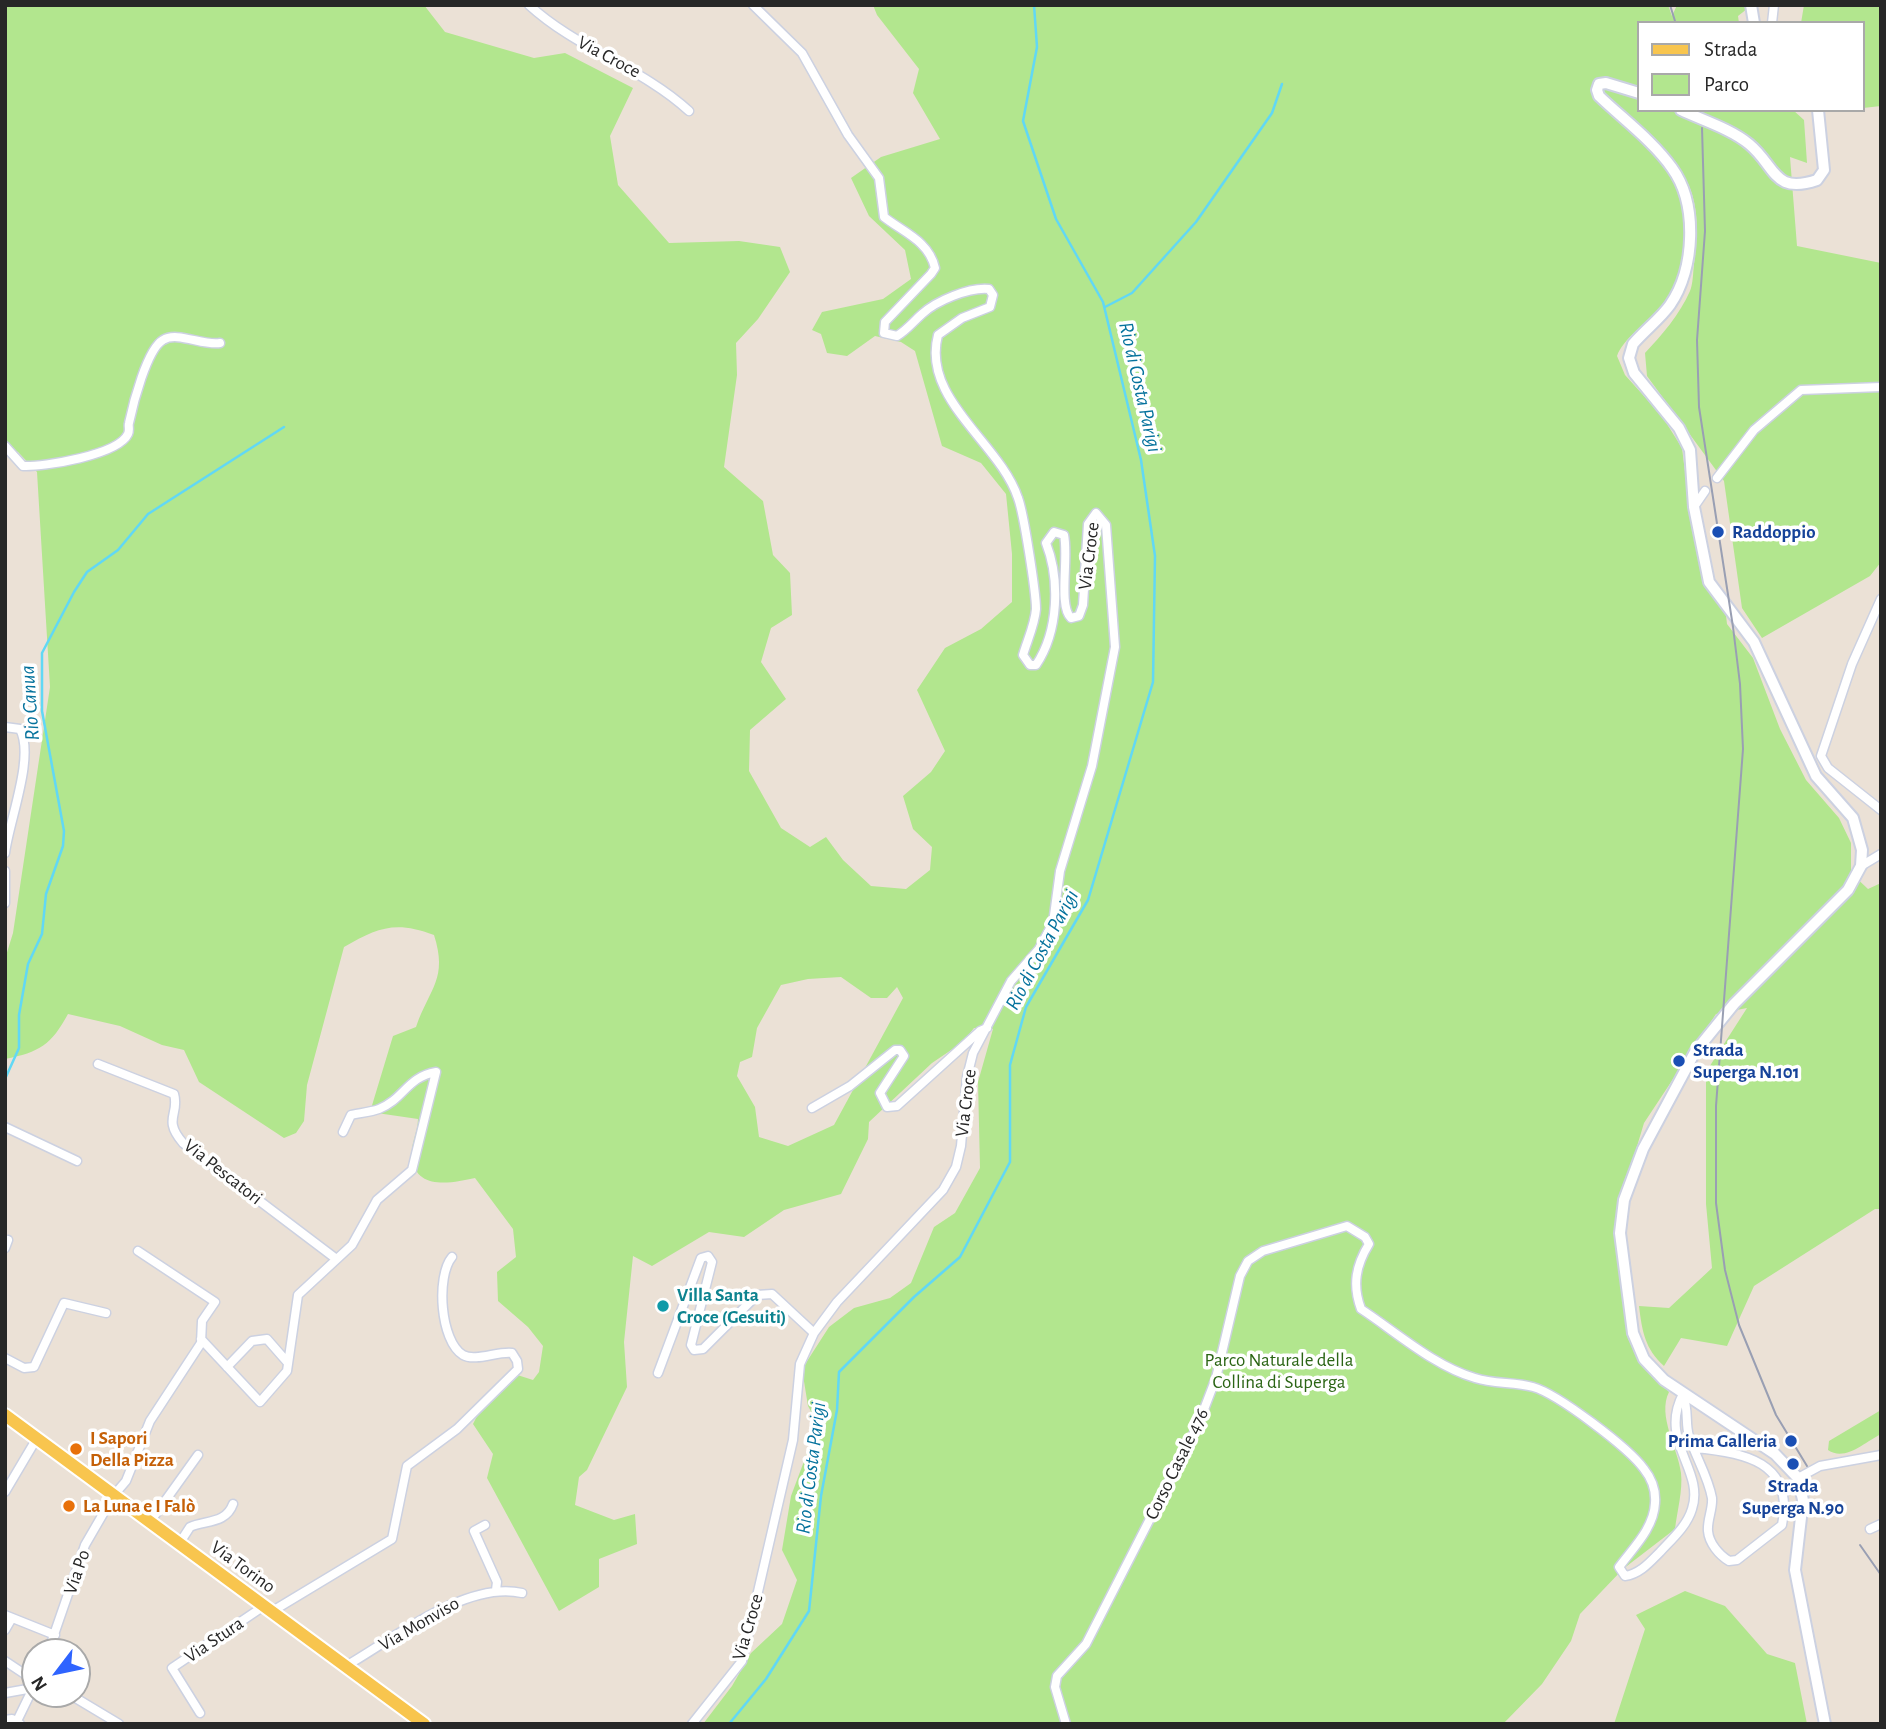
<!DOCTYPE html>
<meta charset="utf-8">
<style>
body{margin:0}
#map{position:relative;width:1886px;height:1729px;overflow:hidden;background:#ebe1d6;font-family:"Alegreya Sans",sans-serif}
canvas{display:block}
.frame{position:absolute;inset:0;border:7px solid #272727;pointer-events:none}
.legend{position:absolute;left:1637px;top:21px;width:228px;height:91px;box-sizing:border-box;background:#fff;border:2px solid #a9a9a9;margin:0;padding:9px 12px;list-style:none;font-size:21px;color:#272727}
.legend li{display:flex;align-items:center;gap:14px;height:35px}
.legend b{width:35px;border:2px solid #a9a9a9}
.north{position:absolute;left:21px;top:1638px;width:70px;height:70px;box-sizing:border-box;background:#fff;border:2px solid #a9a9a9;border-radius:50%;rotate:238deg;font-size:19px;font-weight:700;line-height:28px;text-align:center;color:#272727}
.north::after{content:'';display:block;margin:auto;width:24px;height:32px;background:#2f64ff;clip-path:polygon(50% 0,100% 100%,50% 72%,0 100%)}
</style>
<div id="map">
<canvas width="1886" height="1729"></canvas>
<div class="frame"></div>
<ul class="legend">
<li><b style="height:9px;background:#f8c54e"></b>Strada</li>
<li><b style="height:19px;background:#b2e68e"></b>Parco</li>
</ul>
<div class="north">N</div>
</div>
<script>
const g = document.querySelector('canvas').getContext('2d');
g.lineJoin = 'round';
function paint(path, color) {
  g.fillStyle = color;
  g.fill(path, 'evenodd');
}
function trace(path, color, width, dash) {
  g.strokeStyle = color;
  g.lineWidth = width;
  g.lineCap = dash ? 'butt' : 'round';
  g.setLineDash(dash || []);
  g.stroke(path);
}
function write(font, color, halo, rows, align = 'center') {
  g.font = font + ' "Alegreya Sans",sans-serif';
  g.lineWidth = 7;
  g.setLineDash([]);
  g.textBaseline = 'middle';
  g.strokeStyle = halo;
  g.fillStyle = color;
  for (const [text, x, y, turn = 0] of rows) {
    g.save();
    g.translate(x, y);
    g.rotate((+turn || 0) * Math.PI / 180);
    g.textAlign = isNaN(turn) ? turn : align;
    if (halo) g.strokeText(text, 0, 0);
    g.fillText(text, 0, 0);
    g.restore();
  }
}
paint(new Path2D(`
 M5 5H424L445 32 534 58 565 53 633 88 610 136 618 185 669 243 739 241 780 247 790 272 758 319 736 343 737 375 724 467 763 501 773 555 790 573 792 615 771 628 761 662 786 699 750 730 749 771 781 828 810 847 826 837 843 860 871 886 906 889 930 870 932 847 913 829 903 796 931 772 945 751 917 690 945 648 981 629 1012 602V554L1006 494 981 463 942 446 915 351 901 342 875 336 847 356 827 353 821 334 812 330 822 312 883 299 911 279 905 250 869 216 851 178 881 157 940 139 913 93 919 69 877 15 873 5H1668L1672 16 1677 5H1752L1738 16 1739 23H1639V110H1793L1804 120 1807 163 1790 157 1797 246 1881 263V562L1870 576 1762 638 1742 608 1724 481 1647 376 1645 353C1662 335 1680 314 1690 291 1693 284 1693 273 1694 264 1699 229 1700 189 1673 162 1684 212 1699 271 1658 312 1645 324 1623 339 1617 356L1625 375 1662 416 1682 448 1693 534 1704 583 1725 607 1727 624 1753 658 1780 729 1806 780 1839 818 1851 843V873L1868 889 1881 883V1209H1875L1754 1286 1727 1346 1681 1338 1664 1366C1645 1349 1642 1331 1639 1306L1669 1308 1712 1268 1706 1204V1072L1747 1008 1716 1014 1644 1123 1623 1193 1617 1229 1628 1339 1669 1392C1657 1416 1678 1448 1681 1473 1683 1490 1677 1512 1675 1529L1623 1569 1580 1614 1571 1641 1542 1684 1503 1724H703L732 1686 751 1653 782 1624 797 1580 782 1550 791 1496 818 1424 808 1406 802 1369 829 1327 854 1308 890 1298 911 1283 934 1227 955 1213 980 1168 978 1082 993 1029 974 1028 963 1042 932 1063 869 1122 868 1139 841 1194 784 1210 744 1237 709 1232 652 1266 633 1256 624 1342 627 1387 587 1470 579 1477 575 1505 614 1520 635 1514 637 1544 599 1559V1587L559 1611 487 1478 493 1454 473 1424 490 1390 508 1372 533 1380 539 1372 543 1346 528 1327 498 1301 497 1272 516 1257 513 1229 475 1178C452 1183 415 1191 412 1157 410 1145 418 1132 418 1119L370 1112 393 1036 416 1027C430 987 448 979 434 935 395 920 377 928 344 947L307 1085 304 1121 296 1133 284 1138 199 1082 184 1050 162 1045 120 1026 68 1014C51 1045 40 1052 5 1059V959L13 933 50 687 37 472 18 452 5 446ZM841 977 871 998H887L897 987 903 998 834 1125 788 1146 759 1137 755 1107 737 1076 740 1062 752 1057 757 1028 781 985 808 979Z
 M1804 5H1881V106L1863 108V23H1801Z
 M1881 1410V1434C1865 1442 1845 1462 1828 1450L1829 1441Z
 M1685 1591 1725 1606 1767 1654 1795 1663 1807 1724H1614L1645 1629 1636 1615Z`), '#b2e68e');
trace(new Path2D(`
 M1105 307 1132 293 1196 222 1272 113 1282 84
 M5 1079 19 1048V1015L28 964 42 934 46 894 63 846 64 831 42 711V653L74 592 87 572 118 550 148 514 284 427
 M729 1724 766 1679 809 1611 821 1496 837 1410 839 1372 914 1297 960 1257 1010 1162V1065L1026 1007 1088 900 1153 682 1155 556 1141 460 1103 302 1056 219 1023 121 1037 47 1034 5`), '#61d8f5', 2.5);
const street = new Path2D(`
 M529 5C577 49 641 67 689 111
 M1772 23 1774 5
 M5 446 23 466C44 467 118 455 128 434 130 430 128 426 129 423 133 404 147 349 163 340 177 331 203 346 220 343
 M1717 478 1754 430 1801 390 1881 387
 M1694 507 1705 491
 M1881 599 1852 664 1821 756 1828 768 1881 810
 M5 727 20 729C35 757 9 821 5 853
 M1861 866 1881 854
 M5 871V903
 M98 1064 174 1094C180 1114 162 1119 183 1143L335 1258
 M812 1108 850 1086 895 1050H900L904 1056 880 1093 887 1107 897 1106 980 1031 987 1028
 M5 1127 77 1161
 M5 1248 8 1240
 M201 1339 260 1402 287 1371 298 1295 352 1245 377 1200 412 1170 436 1072C407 1077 404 1099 379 1109 371 1112 360 1113 351 1115L343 1132
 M5 1358 24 1368 34 1367 64 1303 106 1313
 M227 1367 252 1341 267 1339 288 1363
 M658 1373 701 1258 708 1256 712 1262 691 1345 694 1350 703 1349 757 1295 772 1294 814 1333
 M1683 1394C1689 1411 1685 1424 1689 1436 1696 1458 1708 1476 1712 1498 1713 1509 1707 1520 1708 1531 1709 1543 1719 1555 1729 1561L1737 1560 1782 1525C1795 1462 1744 1452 1694 1448
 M1798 1478 1820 1466 1881 1455
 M5 1492 37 1438
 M150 1522 198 1455
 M485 1525 474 1531 497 1582 496 1590
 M1870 1529 1881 1524
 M179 1544 190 1527C205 1520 226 1524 233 1504
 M271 1612 392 1539 407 1466 457 1429 518 1369 517 1361 512 1353C498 1351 475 1362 463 1355 440 1341 436 1276 452 1257
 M5 1615 55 1635
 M5 1630 12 1618
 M48 1652 85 1545 114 1495 126 1481 150 1421 201 1343 202 1321 215 1302 138 1251
 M5 1661 35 1681
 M346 1666C393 1639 467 1580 522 1593
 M5 1693 33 1688
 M69 1694 119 1724
 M200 1713 172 1668 264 1606
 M5 1720 12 1719 20 1724
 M17 1721 35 1684
 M692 1724 742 1661 793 1440 800 1364 814 1333 837 1302 943 1190 956 1167 961 1146 967 1077 973 1053 1011 981 1039 949 1053 923 1060 871 1092 766 1115 647 1106 525 1096 513 1088 524 1083 605 1079 616 1071 618C1058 606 1069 557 1064 535L1054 532 1046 543C1060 579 1059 631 1036 665H1030L1023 655C1027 641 1035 624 1036 609 1036 593 1024 514 1018 498 1000 443 921 399 938 335L962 318 990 307 993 295 989 289C969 287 936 301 922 314 913 322 907 330 897 336L884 333 885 322 931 274 935 268C929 241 903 232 884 217L879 178 848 135 802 53 753 5
 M1066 1724 1055 1687 1057 1676 1086 1644 1198 1425 1216 1378 1240 1276 1248 1261 1263 1251 1347 1226 1365 1237 1369 1244C1356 1265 1352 1285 1361 1309 1396 1332 1434 1366 1475 1378 1493 1384 1514 1382 1533 1387 1558 1394 1629 1448 1644 1469 1652 1479 1656 1490 1655 1503 1654 1528 1633 1548 1619 1567L1625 1576C1640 1574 1650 1562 1660 1552 1672 1539 1687 1526 1692 1509 1705 1470 1658 1441 1683 1394`);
const secondary = new Path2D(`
 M1751 5 1754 23
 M1639 93 1606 83 1599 84 1597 90 1599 96C1623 119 1653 141 1672 168 1698 204 1695 269 1670 305 1660 319 1645 330 1633 344L1629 358 1634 373 1679 428 1690 450 1694 507 1709 582 1754 642 1816 776 1853 818 1862 850 1861 866 1848 890 1734 1004 1695 1052 1643 1149 1624 1200 1620 1233 1633 1333 1644 1359 1664 1380 1775 1454 1798 1478 1803 1500 1795 1570 1825 1724
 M1681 110C1702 120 1731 129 1749 144 1776 166 1773 195 1817 180L1824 170 1818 110`);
const primary = new Path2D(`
 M5 1415 424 1724`);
trace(street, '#ccd1e1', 11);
trace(secondary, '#ccd1e1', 14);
trace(primary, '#fff', 16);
trace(street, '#fff', 8);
trace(secondary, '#fff', 10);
trace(primary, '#f8c54e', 12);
trace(new Path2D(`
 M1670 5 1675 21
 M1702 128 1705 231 1697 340 1699 407 1733 627 1740 684 1743 749 1716 1106V1203L1725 1270 1739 1325 1776 1415 1807 1466
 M1860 1545 1881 1575`), '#999fb3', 2);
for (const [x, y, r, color] of [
 [1718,532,7,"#1a4fb4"],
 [1679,1061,7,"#1a4fb4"],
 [663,1306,7,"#0f9aa8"],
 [1791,1441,7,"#1a4fb4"],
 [76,1449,7,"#e8710a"],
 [1793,1464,7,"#1a4fb4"],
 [69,1506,7,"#e8710a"]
]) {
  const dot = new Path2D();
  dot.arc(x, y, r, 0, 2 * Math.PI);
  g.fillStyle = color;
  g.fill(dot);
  trace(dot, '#fff', 2.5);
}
write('19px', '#272727', '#fff', [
 ["Via Croce",609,57,28],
 ["Via Croce",1089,556,-83],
 ["Via Croce",966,1103,-83],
 ["Via Pescatori",223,1172,38],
 ["Corso Casale 476",1177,1464,-64],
 ["Via Torino",243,1567,36],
 ["Via Po",77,1572,-71],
 ["Via Monviso",419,1624,-30],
 ["Via Croce",748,1627,-74],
 ["Via Stura",214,1640,-34]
]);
write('bold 19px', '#164399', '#fff', [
 ["Raddoppio",1732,532],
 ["Strada",1693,1050],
 ["Superga N.101",1693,1072],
 ["Prima Galleria",1777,1441,"right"],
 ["Strada",1793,1486,"center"],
 ["Superga N.90",1793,1508,"center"]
], 'left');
write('bold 19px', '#0d838f', '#fff', [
 ["Villa Santa",677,1295],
 ["Croce (Gesuiti)",677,1317]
], 'left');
write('19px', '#2b6515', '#fff', [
 ["Parco Naturale della",1279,1360],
 ["Collina di Superga",1279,1382]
]);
write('bold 19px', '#c56008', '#fff', [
 ["I Sapori",90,1438],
 ["Della Pizza",90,1460],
 ["La Luna e I Falò",83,1506]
], 'left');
write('italic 21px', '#05729c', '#fff', [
 ["Rio di Costa Parigi",1140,387,77],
 ["Rio Canua",30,703,-94],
 ["Rio di Costa Parigi",1042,950,-62],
 ["Rio di Costa Parigi",811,1468,-83]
]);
</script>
